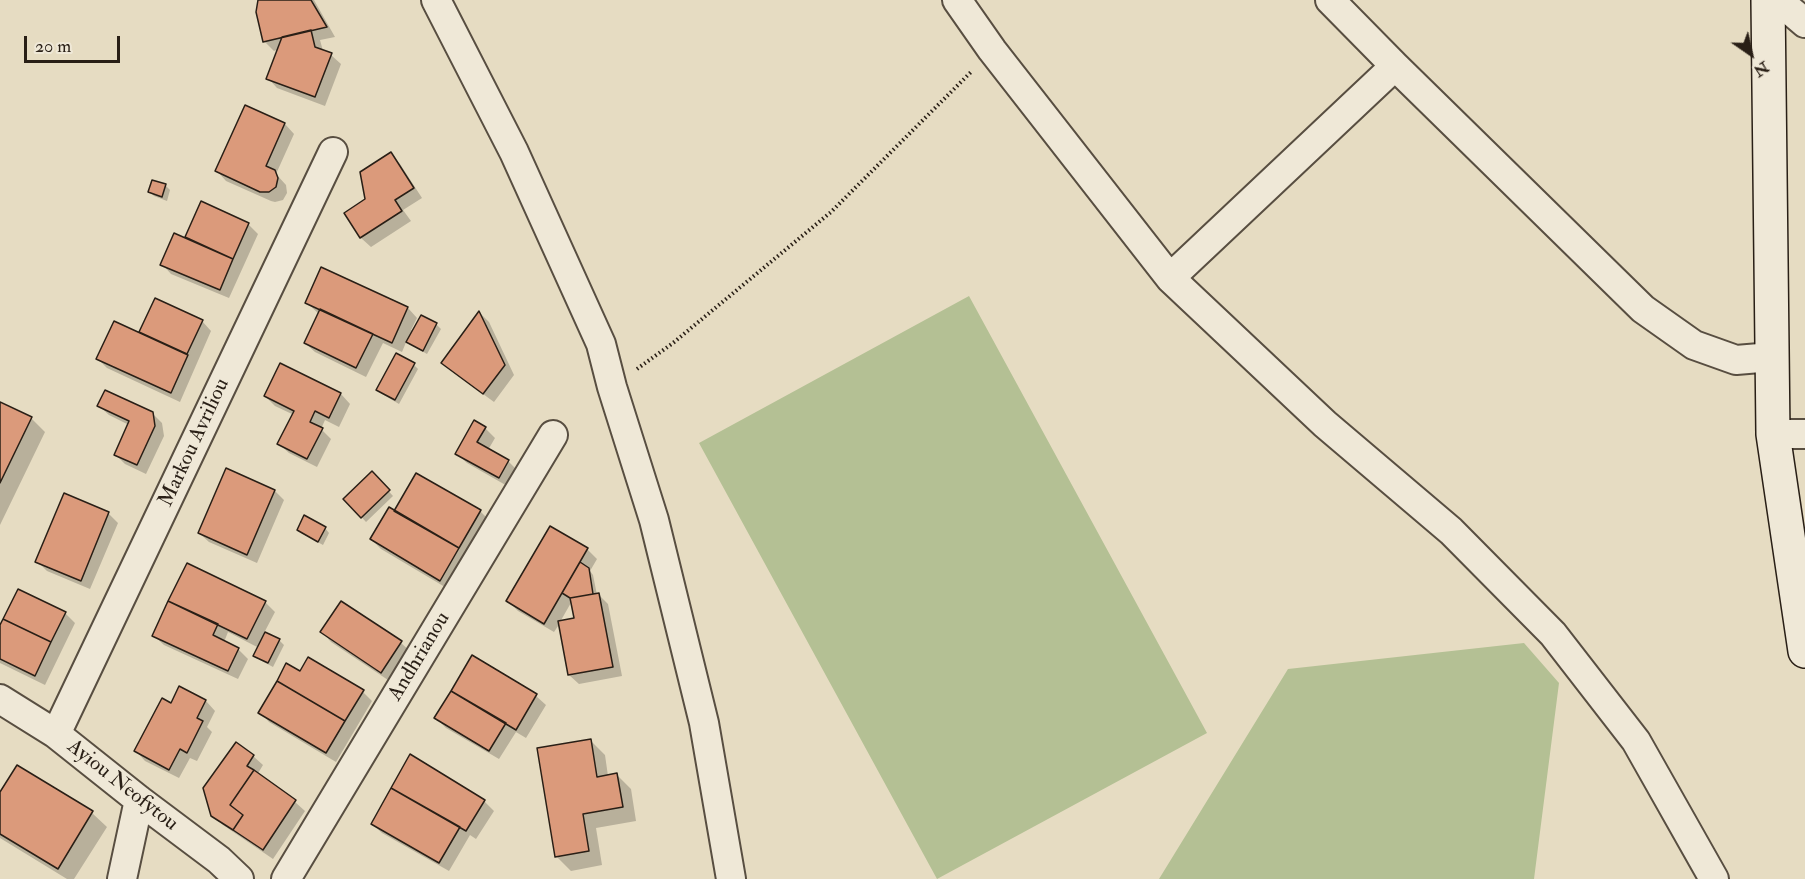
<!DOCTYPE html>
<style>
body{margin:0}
#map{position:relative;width:1805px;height:879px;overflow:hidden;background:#e6dcc2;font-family:"IM FELL Double Pica",serif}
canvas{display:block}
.north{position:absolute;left:1721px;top:24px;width:60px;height:60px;-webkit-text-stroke:4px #efe8d7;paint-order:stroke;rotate:146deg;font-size:16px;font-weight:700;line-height:24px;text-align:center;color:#291f16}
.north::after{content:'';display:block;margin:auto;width:21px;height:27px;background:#291f16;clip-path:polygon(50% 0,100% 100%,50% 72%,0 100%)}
.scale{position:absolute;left:24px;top:36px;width:96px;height:27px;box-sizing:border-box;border:3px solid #291f16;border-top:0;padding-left:8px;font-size:18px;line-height:21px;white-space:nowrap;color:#291f16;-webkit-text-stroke:4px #efe8d7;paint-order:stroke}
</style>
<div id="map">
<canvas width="1805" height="879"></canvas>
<div class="north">N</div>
<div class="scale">20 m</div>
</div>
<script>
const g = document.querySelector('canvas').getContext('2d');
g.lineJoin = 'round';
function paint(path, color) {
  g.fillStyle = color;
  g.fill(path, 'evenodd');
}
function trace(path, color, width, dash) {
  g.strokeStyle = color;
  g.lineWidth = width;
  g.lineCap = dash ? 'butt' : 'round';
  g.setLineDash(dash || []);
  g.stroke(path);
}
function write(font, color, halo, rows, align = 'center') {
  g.font = font + ' "IM FELL Double Pica",serif';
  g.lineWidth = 5;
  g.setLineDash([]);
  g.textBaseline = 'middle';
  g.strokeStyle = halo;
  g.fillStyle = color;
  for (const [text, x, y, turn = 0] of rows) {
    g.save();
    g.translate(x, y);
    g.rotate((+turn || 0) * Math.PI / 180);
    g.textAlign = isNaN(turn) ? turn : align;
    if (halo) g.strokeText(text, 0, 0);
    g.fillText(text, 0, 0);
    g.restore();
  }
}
paint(new Path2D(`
 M969 296 1207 733 937 879 699 443Z
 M1524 643 1559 683 1534 879H1159L1288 669Z`), '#b4c094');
paint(new Path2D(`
 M260 0H314L335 37 320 40 323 51 331 55 341 64 325 106 277 88 268 78 279 49 274 51 264 41Z
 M245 107 285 124 294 134 276 174 286 185 287 193 283 200 275 202 271 201 226 181 217 171Z
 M391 154 400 164 422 198 403 210 411 221 371 247 361 238 346 213 366 200Z
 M153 182 166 186 170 190 167 201 154 196 150 192Z
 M202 203 248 224 258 234 229 298 171 274 162 264 185 239Z
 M322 269 408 308 417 318 411 330 414 331 436 324 441 329 427 354 413 346 407 340 402 352 383 343 366 377 315 352 305 343 319 314 307 303Z
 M155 300 202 321 211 331 180 402 107 368 98 359 140 334Z
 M480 313 489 322 514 375 494 402 453 372 443 363Z
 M281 365 341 394 350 404 339 427 325 420 321 429 331 439 317 467 289 453 279 444 294 415 275 406 265 396Z
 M414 365 418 369 399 404 382 394 377 390Z
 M0 403 31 418 45 432 0 525Z
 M99 406 152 413 162 423 164 436 146 474 125 464 115 454 129 425 109 415Z
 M485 428 495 438 488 450 508 461 518 471 509 487 467 463 457 454Z
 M372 473 393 496 366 522 345 499Z
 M417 475 480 511 490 521 450 590 381 549 371 539 394 513Z
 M275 491 284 500 257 563 209 542 199 533Z
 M108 513 118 523 90 589 47 571 37 561Z
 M325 528 329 533 323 545 303 534 299 529Z
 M587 549 597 559 590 571 593 575 597 595 598 594 608 604 622 676 579 684 569 675 560 623 554 632 518 611 508 601ZM572 601 576 619 560 622Z
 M19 591 65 613 75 623 45 685 0 663V628Z
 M265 602 275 612 264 633 279 640 284 645 273 667 260 660 255 656 259 648 228 632 224 642 238 649 248 659 238 679 164 645 154 636Z
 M342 603 401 643 411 652 391 682 331 642 322 632Z
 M473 657 536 696 546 705 526 738 516 732 499 759 446 728 436 718Z
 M300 673 363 692 372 701 336 762 269 722 260 712Z
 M180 688 206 701 215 711 207 727 212 732 197 761 190 758 179 778 145 761 136 751 171 705Z
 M591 741 605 755 608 776 617 775 631 789 636 821 596 828 602 865 571 871 556 856Z
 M253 756 263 765 257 775 295 802 305 811 273 859 223 825 213 815Z
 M17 767 92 813 107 827 74 879H67L0 838V795Z
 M484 801 494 811 476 839 470 835 449 871 382 833 372 824Z`), '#0003');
const building = new Path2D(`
 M258 0H311L327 27 263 42 256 12Z
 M311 30 315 47 332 53 315 97 266 79 282 37Z
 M245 105 285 123 266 166 275 170 278 178 276 187 269 192H260L215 171Z
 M391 152 414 188 395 200 402 211 360 238 344 213 365 199 360 172Z
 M152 180 166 184 162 197 148 192Z
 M201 201 249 223 233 259 185 237Z
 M174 233 233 259 220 290 160 265Z
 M321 267 408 307 392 343 305 303Z
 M155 298 203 320 187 354 139 332Z
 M320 309 373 334 356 368 304 343Z
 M479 311 505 365 483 394 441 363Z
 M421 315 437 323 423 351 406 342Z
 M114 321 188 355 171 393 96 359Z
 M396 353 415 363 395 400 376 390Z
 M280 363 341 393 329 418 315 411 310 422 323 428 307 459 277 444 294 411 264 396Z
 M105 390 153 412 155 426 137 465 114 455 129 421 97 406Z
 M0 402 32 417 0 483Z
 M474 420 486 427 477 442 509 460 499 478 455 454Z
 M226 468 275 490 247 555 198 533Z
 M372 471 390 490 361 518 343 499Z
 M416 473 481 510 459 548 394 511Z
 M64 493 109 512 81 581 35 562Z
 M389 507 459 548 440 581 370 539Z
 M304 515 326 527 318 542 297 530Z
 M550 526 588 548 544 624 506 601Z
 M580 562 589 568 593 594 570 598 562 593Z
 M187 563 266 601 247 639 168 601Z
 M18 589 66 612 51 642 3 619Z
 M599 593 613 667 568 675 558 621 574 618 570 598Z
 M168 601 218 624 213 635 239 648 228 671 152 636Z
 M341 601 402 641 381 673 320 632Z
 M3 619 51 642 35 676 0 659V625Z
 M265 632 280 639 268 663 253 656Z
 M472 655 537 694 516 730 451 691Z
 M308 657 364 690 345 721 277 681 286 663 300 671Z
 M277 681 345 721 326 753 258 713Z
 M179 686 206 700 197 718 203 721 187 753 180 749 169 770 134 751 162 698 171 703Z
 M451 691 506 723 489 751 434 718Z
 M591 739 597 777 617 773 623 807 583 814 589 851 555 857 537 748Z
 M236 742 254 755 247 766 254 770 230 805 243 815 233 830 211 816 203 788Z
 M410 754 485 800 466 831 391 788Z
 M17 765 93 811 58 869 0 834V792Z
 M254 770 296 800 263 850 233 830 243 815 230 805Z
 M391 788 460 827 439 863 371 824Z`);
paint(building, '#db9a7b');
trace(building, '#291f16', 1.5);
const street = new Path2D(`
 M436 0 514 152 601 344 612 387 654 520 704 723 731 879
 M957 0 992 50 1170 278 1325 424 1451 531 1553 634 1636 741 1714 879
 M1330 0 1395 66 1643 309 1694 345 1736 360 1772 357
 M1778 0 1805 23
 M1170 278 1395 66
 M1773 434H1805
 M0 699 56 734 139 800 219 860 239 879
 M56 734 333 152
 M122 879 139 800
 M286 879 553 435`);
const secondary = new Path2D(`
 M1768 0 1773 434 1805 651`);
trace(street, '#584e41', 32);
trace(secondary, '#291f16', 36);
trace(new Path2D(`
 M637 369 673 343 831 212 972 71`), '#291f16', 4, [1.5, 3]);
trace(street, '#efe8d7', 28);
trace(secondary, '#efe8d7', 33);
write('21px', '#291f16', '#efe8d7', [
 ["Markou Avriliou",195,443,-65],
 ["Andhrianou",420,657,-59],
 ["Ayiou Neofytou",122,786,38]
]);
</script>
